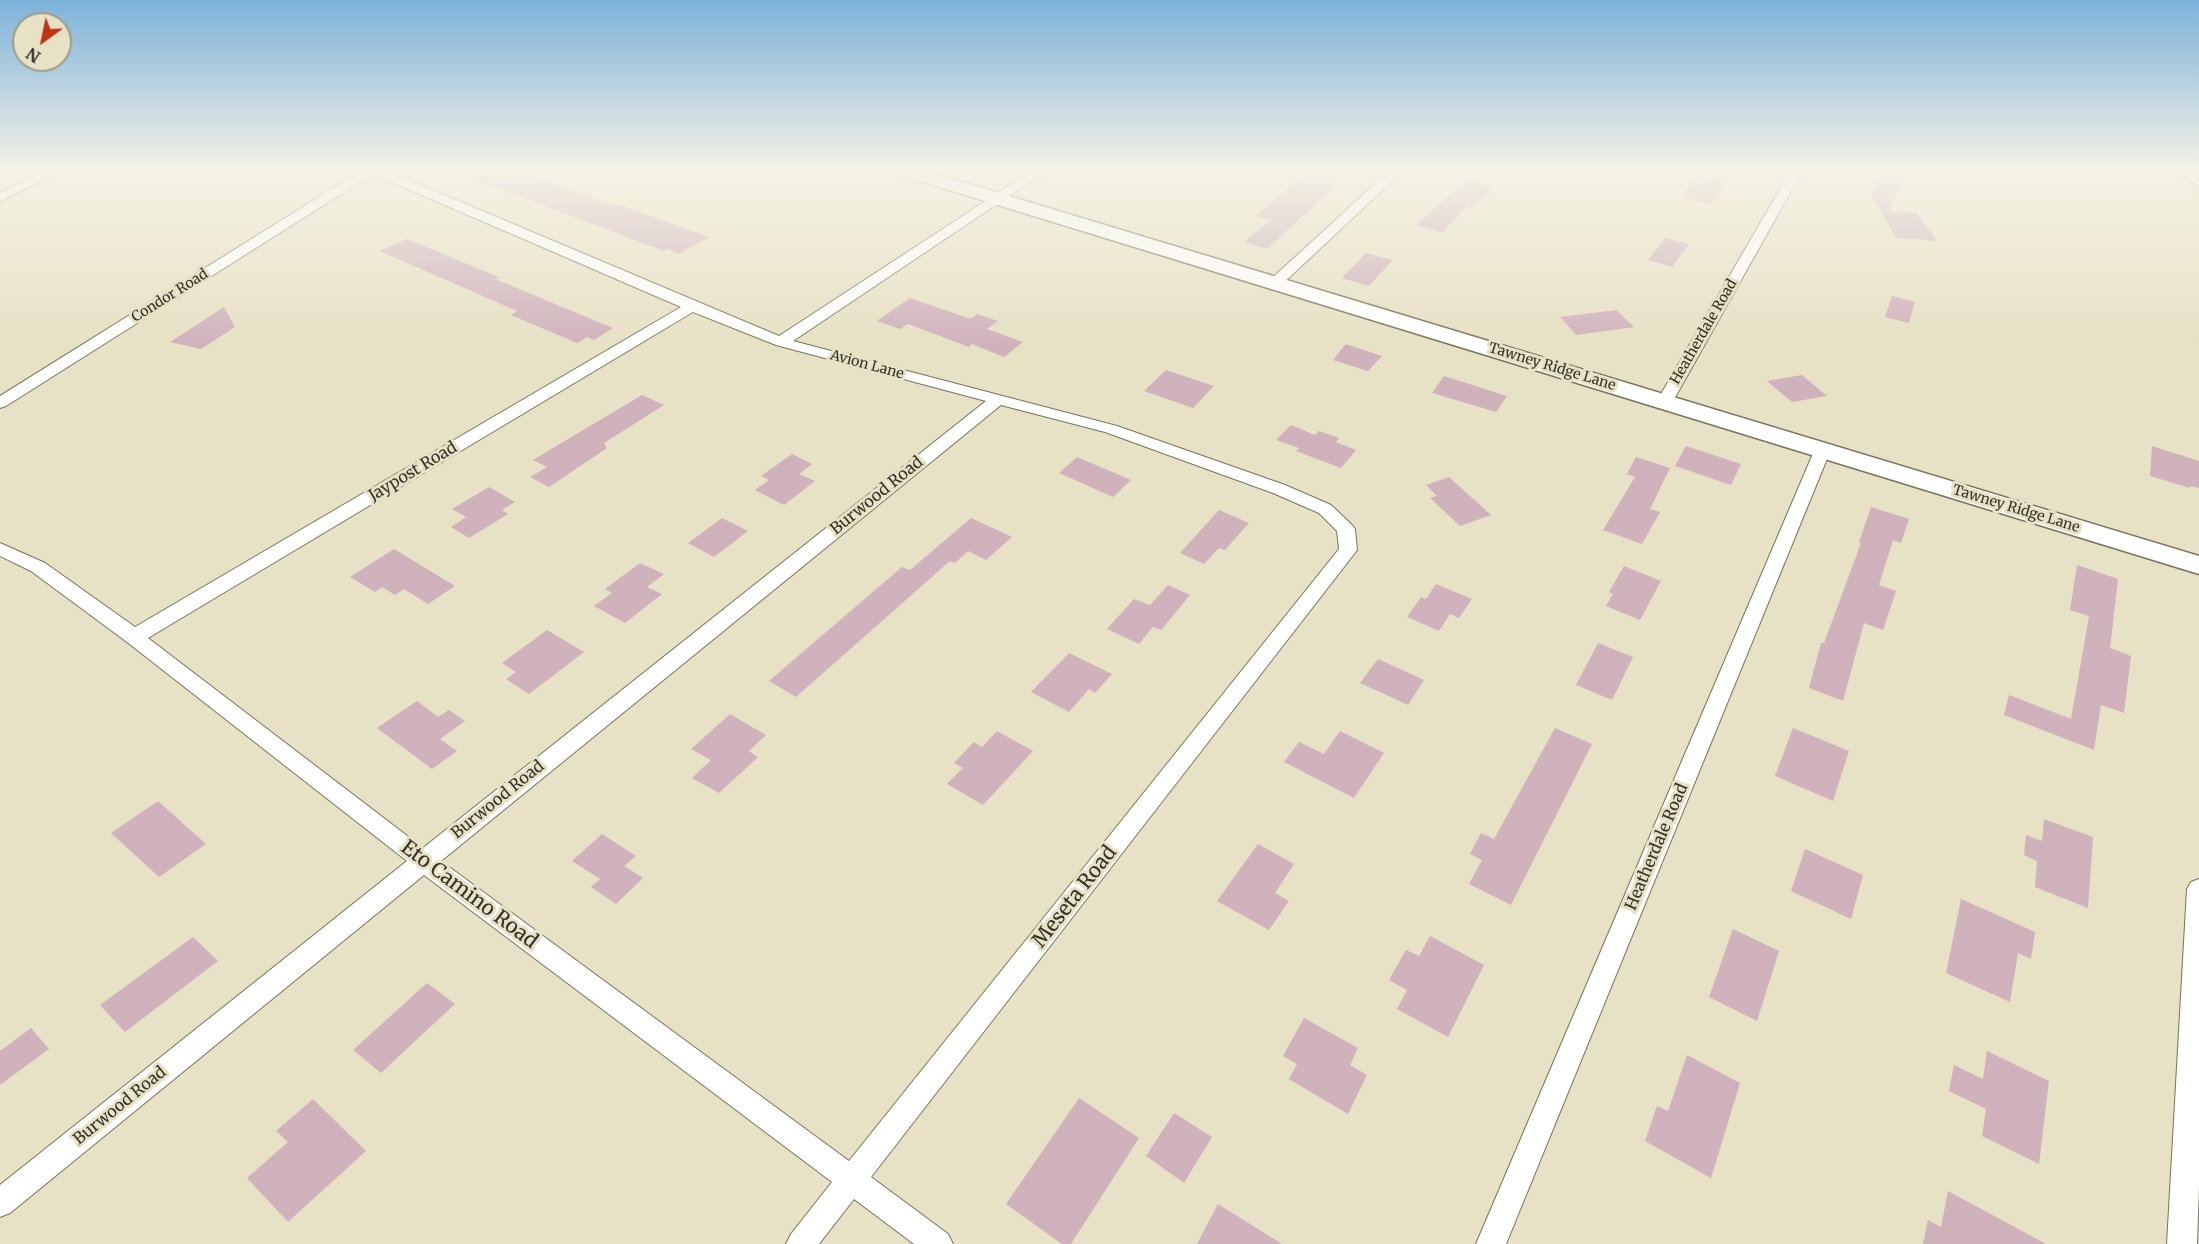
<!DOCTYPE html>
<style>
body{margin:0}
#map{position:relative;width:2199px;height:1244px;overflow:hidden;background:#e7e1c5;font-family:Merriweather,serif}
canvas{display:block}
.north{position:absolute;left:12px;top:12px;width:60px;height:60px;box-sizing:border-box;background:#e7e1c5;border:2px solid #9f9b86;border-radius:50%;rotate:213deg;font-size:16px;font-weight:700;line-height:24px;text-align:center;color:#343227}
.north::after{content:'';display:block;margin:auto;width:21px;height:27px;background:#be3316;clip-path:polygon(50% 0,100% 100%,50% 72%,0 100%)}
</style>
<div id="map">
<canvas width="2199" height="1244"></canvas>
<div class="north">N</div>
</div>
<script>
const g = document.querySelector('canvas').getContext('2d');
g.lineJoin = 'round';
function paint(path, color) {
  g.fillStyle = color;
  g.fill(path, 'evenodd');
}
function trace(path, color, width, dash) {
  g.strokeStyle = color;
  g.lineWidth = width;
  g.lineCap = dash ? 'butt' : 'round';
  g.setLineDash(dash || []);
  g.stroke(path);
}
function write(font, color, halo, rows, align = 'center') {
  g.font = font + ' Merriweather,serif';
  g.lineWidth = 6;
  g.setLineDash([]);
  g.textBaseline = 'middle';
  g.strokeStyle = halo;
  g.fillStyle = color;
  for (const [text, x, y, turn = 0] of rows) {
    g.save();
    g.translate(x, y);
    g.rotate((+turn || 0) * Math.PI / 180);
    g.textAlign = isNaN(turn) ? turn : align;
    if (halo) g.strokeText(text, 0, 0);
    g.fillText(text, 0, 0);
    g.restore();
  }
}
paint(new Path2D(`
 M455 170H519L616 207 621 205 709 237 679 254 668 249 664 251 454 172Z
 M1317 170 1340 176 1327 186 1334 188 1267 249 1244 242 1270 220 1255 216 1308 171 1314 173Z
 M1882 170 1906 175 1889 211 1917 213 1937 241 1897 238 1870 196Z
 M1697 175 1727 182 1711 205 1681 197Z
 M1466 180 1493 188 1472 208 1467 206 1442 233 1416 225Z
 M1665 238 1689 244 1672 267 1648 260Z
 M407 239 499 277 495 279 613 328 594 340 587 337 577 343 511 315 517 311 380 251Z
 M1366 253 1393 260 1369 286 1342 278Z
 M1892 296 1915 302 1909 323 1885 317Z
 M910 298 971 319 977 314 998 321 987 329 1023 342 1004 357 972 344 969 347 908 324 900 329 877 321Z
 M224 307 235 327 201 349 170 342Z
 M1616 310 1634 327 1576 335 1560 317Z
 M1346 344 1382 356 1368 371 1333 360Z
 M1166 370 1214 386 1193 408 1144 391Z
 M1802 375 1827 396 1792 402 1767 381Z
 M1444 376 1507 396 1496 412 1432 393Z
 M642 395 664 405 604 443 607 448 549 487 530 477 547 467 533 460Z
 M1291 425 1315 435 1319 431 1339 438 1336 442 1356 450 1341 468 1296 451 1299 448 1276 440Z
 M1686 446 1741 464 1731 485 1675 466Z
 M2152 446 2199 461V488L2190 486V488L2150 476Z
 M792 454 812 464 799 474 815 481 784 505 755 490 769 480 761 476Z
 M1077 457 1131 480 1113 497 1059 473Z
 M1636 457 1670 468 1650 509 1660 512 1642 544 1603 530 1635 477 1627 474Z
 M1449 477 1491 515 1460 526 1430 498 1437 496 1426 485Z
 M489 487 515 502 502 510 508 514 469 538 451 527 466 517 452 509Z
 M1871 507 1909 519 1901 543 1893 540 1879 585 1896 591 1883 630 1864 623 1843 701 1809 688 1821 643H1824L1861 543 1859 542Z
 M1219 510 1249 523 1225 550 1219 548 1204 564 1180 553Z
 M722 518 748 531 714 557 688 543Z
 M971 518 1012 537 986 560 968 551 955 563 950 561 796 697 769 681 902 567 910 570Z
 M394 549 455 586 428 604 404 589 395 595 382 587 375 592 350 577Z
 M640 563 664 574 647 587 662 594 625 623 594 606 612 593 605 589Z
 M2077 565 2118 579 2110 648 2131 656 2124 713 2101 705 2094 750 2004 715 2009 695 2071 719 2089 616 2070 610Z
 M1624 566 1661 581 1640 620 1606 606 1613 594 1609 592Z
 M1436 584 1472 599 1459 618 1450 614 1439 631 1407 617 1421 597 1426 599Z
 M1168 585 1190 595 1161 630 1153 627 1139 644 1107 629 1134 599 1150 605Z
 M547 630 584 652 529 694 506 679 516 672 502 663Z
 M1598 643 1633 657 1612 700 1576 685Z
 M1069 653 1112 674 1095 693 1089 689 1069 712 1031 692Z
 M1378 659 1424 680 1408 705 1360 683Z
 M417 701 438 717 449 710 465 721 440 739 457 751 432 769 377 728Z
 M730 714 766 735 749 751 758 757 719 793 692 778 711 760 691 749Z
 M1555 728 1592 744 1511 905 1469 884 1482 860 1470 854 1481 833 1494 839Z
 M1793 728 1849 751 1833 801 1775 776Z
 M997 731 1033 751 983 805 947 784 963 768 954 763 974 742 982 747Z
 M1340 731 1384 753 1354 798 1284 762 1299 742 1324 754Z
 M158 801 206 844 159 877 111 833Z
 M2044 819 2093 837 2088 908 2035 887 2037 861 2024 855 2026 835 2042 841Z
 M602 834 636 856 624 866 643 878 616 904 591 887 600 879 572 861Z
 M1258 844 1294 864 1275 893 1289 901 1269 930 1217 901Z
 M1805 849 1863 875 1851 919 1791 891Z
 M1961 899 2035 932 2031 959 2018 953 2010 1002 1946 973Z
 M1733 929 1779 951 1757 1021 1709 997Z
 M1430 936 1484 965 1448 1037 1397 1009 1407 990 1389 980 1406 950 1419 956Z
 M193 937 218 961 125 1032 100 1005Z
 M427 983 455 1004 381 1073 353 1050Z
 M1304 1018 1358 1048 1350 1065 1367 1075 1348 1114 1289 1079 1297 1064 1283 1056Z
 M31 1028 49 1049 0 1085V1051Z
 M1987 1051 2049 1081 2039 1164 1982 1136 1986 1109 1949 1091 1954 1065 1983 1079Z
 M1687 1055 1740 1083 1711 1178 1645 1141 1657 1106 1668 1111Z
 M1079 1098 1139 1138 1071 1244H1062L1006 1204Z
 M313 1099 366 1151 288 1222 247 1178 288 1142 276 1131Z
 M1174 1113 1212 1137 1184 1183 1146 1156Z
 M1948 1191 2046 1244H1923L1928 1220 1941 1227Z
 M1218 1204 1282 1244H1197Z`), '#d0b2bd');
const street = new Path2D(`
 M45 170H61L0 202V193Z
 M362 170H385L779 336 1033 170H1048L793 341 1117 426 1285 485 1331 505 1352 525 1355 529 1357 550 1354 554 871 1177 948 1234 953 1244H914L854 1199 819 1244H786L791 1234 832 1182 424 875 10 1213 0 1217V1185L407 861 127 642 31 571 0 556V543L45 563 135 627 681 307 373 174 6 406 0 408V396ZM693 312 776 345 986 401 423 848 148 638ZM1001 405 1105 432 1273 493 1319 513 1337 531 1339 549 849 1161 441 861Z
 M1390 170H1404L1279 287H1269L1267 284 1269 281Z
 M1791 170H1803L1673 401 1671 404H1659L1657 401Z
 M2174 170H2189L2199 177V186Z
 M1823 444 1829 445 1831 449 1506 1244H1476L1815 449 1817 445Z
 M2199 879V1186L2197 1244H2167L2187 889 2191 882Z`);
const secondary = new Path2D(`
 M894 170H923L2199 556V574L897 174Z`);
trace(street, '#79735a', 2);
trace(secondary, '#79735a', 3);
paint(street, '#fff');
paint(secondary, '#fff');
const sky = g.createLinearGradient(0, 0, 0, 345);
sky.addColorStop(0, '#7db2da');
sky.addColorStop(0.49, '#f4f2e5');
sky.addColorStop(1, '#f4f2e500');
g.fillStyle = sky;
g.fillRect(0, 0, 2199, 345);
write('14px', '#343227', '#e7e1c5', [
 ["Condor Road",170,296,-32],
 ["Heatherdale Road",1704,332,-60],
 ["Avion Lane",867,365,15],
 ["Tawney Ridge Lane",1552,367,17],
 ["Tawney Ridge Lane",2016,509,17]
]);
write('16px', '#343227', '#e7e1c5', [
 ["Jaypost Road",413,472,-31],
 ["Burwood Road",877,496,-39],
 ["Burwood Road",498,800,-39],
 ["Heatherdale Road",1657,847,-67],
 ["Burwood Road",120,1106,-39]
]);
write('20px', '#343227', '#e7e1c5', [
 ["Eto Camino Road",469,895,37],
 ["Meseta Road",1075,897,-52]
]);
</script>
